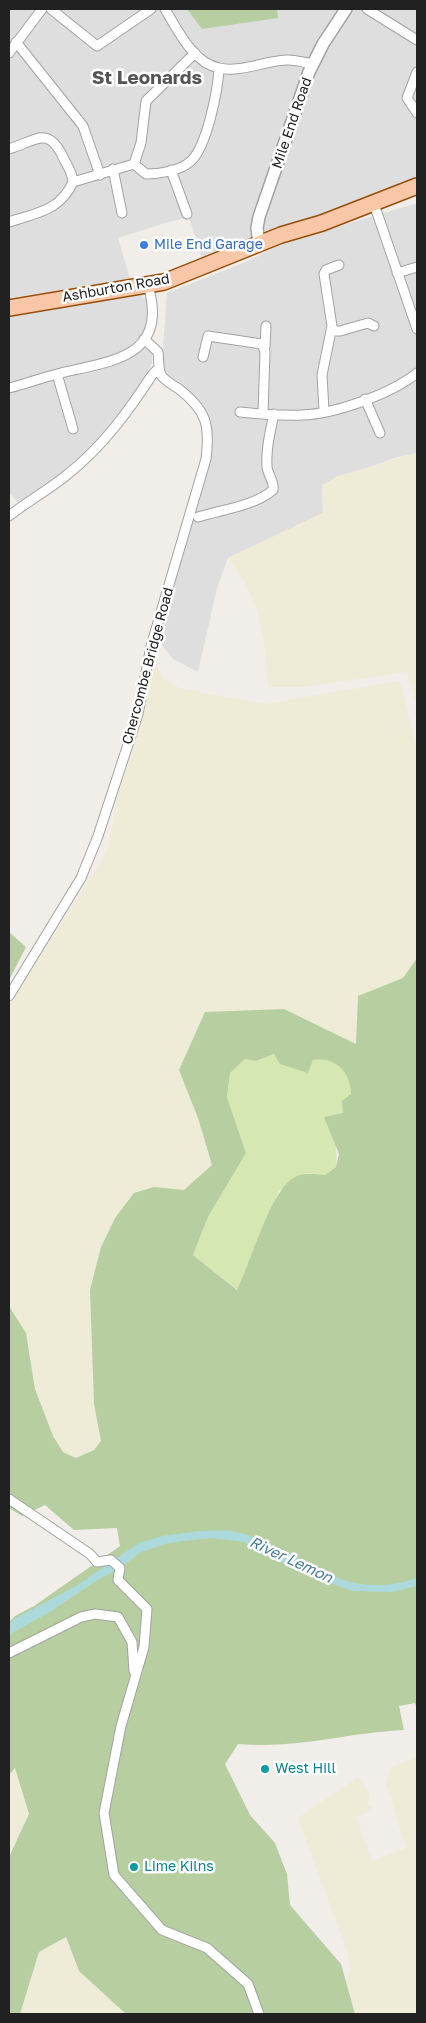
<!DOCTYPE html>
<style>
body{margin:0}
#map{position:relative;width:426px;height:2023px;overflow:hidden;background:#f1ede9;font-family:"Golos Text",sans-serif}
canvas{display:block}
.frame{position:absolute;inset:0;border:10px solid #212121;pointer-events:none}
</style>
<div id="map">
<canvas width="426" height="2023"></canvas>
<div class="frame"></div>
</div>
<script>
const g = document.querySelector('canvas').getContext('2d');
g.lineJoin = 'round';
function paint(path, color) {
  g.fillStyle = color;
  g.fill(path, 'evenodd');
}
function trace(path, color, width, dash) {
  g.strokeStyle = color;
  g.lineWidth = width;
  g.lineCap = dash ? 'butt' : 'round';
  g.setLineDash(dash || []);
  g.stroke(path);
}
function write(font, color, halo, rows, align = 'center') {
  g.font = font + ' "Golos Text",sans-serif';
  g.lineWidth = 5;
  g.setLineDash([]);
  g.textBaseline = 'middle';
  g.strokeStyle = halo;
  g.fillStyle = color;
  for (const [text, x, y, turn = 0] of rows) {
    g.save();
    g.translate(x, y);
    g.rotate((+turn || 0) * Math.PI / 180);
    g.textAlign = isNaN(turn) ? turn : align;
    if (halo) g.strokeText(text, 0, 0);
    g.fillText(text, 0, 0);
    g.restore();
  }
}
paint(new Path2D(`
 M9 9H417V180L313 220 272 231 202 259 189 217 165 223 118 238 130 279 9 298Z
 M417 203V453L394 458 322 486 323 513 228 558 217 588 198 672 173 659 158 640 177 568 211 456 209 420 203 405 171 378 165 371 162 362 167 293 248 261 283 243Z
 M138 291 147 301 151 314 145 336 139 342 152 353V363L146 376 114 422 84 453 60 474 18 503 9 492V313Z`), '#dfdedf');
paint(new Path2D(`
 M417 453V707L407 672 304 687H268L264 640 256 607 245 583 228 558 323 513 322 485 338 476Z
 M155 661 162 677 179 688 265 704 400 681 417 749V958L403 978 358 996 356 1044 284 1009 198 1118 212 1165 184 1190 154 1187 115 1218 101 1247 90 1290 94 1404 101 1441 94 1450 77 1458 63 1452 53 1436 35 1389 28 1344 15 1314 9 1306V1006L107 852 119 788 148 695Z
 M417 1757V2014H355L346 1982 350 1969 348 1954 298 1818 358 1777 370 1795 367 1804 373 1808 369 1809 368 1812 356 1817 372 1861 406 1848 386 1783 391 1767Z
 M15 1768 29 1814 9 1857V1775Z
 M66 1937 79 1971 126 2014H20L39 1952Z`), '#eeecd6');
paint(new Path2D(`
 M274 1054 308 1073 313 1060C332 1056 353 1071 351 1092 350 1098 346 1105 344 1111 341 1121 338 1133 336 1145 335 1151 338 1157 336 1167L325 1175 308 1173 279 1191 238 1290 193 1255 208 1217 246 1153 227 1097 230 1073 245 1059 256 1061Z`), '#d6e8b2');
paint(new Path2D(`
 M187 9H277L278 18 202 29Z
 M9 932 26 947 9 980Z
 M417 958V1709L415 1703 399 1706 404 1730C346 1733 297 1749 238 1744L225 1764 250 1815 275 1843 287 1874 290 1905 341 1964 355 2014H126L79 1971 66 1937 39 1952 20 2014H9V1857L29 1814 15 1768 9 1775V1622L15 1616 34 1606 120 1546 117 1528 74 1530 45 1505 22 1516 9 1508V1306L26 1333 35 1389 53 1436 63 1452 76 1458 94 1450 101 1441 94 1404 90 1290 101 1247 115 1218 134 1193 154 1187 184 1190 212 1165 198 1118 179 1070 205 1012 284 1009 356 1044 358 996 403 978ZM274 1054 280 1064 308 1073 313 1060C335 1056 351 1072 351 1094L342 1101 343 1113 324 1117 339 1154 336 1167 325 1175C315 1174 304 1172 295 1177 270 1190 251 1263 237 1290L193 1255 208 1217 246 1153 227 1097 230 1073 245 1059 256 1061Z`), '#b6cea0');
paint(new Path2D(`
 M199 1531C212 1531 228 1529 241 1533 306 1552 340 1604 417 1578V1586L392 1592 352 1591 295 1570 244 1542 212 1538 184 1541 169 1543 141 1552 120 1568 96 1581 48 1613 12 1633 9 1638V1626L14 1619 76 1586 139 1543 162 1536Z`), '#acdadc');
const minor = new Path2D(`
 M51 9 97 46 151 9
 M165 9C177 29 193 63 219 68 241 73 266 60 288 60 295 60 302 62 308 63
 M367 9 417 40
 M16 42 83 126 100 175
 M9 53 42 9
 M417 72 407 98 417 113
 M9 149C35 141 48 125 63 157 67 166 72 171 73 182
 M134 164 141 143 146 101 195 53
 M113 169 122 213
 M171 170 187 214
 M73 182 134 164 146 174C159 174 180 171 191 161 207 146 218 90 219 68
 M374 204 417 329
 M9 222C36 213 60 211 73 182
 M397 273 417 267
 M331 331H340L368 323 374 326
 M265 347 266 326
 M203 357 208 336 262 344 265 352 263 414
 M57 374 73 429
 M9 388C25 384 41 378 57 374 109 361 170 359 148 285
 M365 399 380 433
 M324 411 322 375 332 326 324 274 326 270 339 265
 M240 412C260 414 281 416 302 415 335 414 391 394 417 373
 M9 516C28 501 50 489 68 474 103 446 128 412 152 375L159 368
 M198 517C220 510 255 506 273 490 275 483 268 475 267 467 266 449 270 432 274 414
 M9 996 81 878 98 836 138 714 151 646 206 459C210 425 207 411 179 389 173 385 165 381 161 375 158 368 159 359 158 352L144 339
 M9 1499 90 1554 97 1562 111 1560 120 1568 118 1580 147 1609 144 1647 121 1726 104 1813 114 1875 162 1930 207 1948 248 1984 259 2014
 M9 1653 81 1617 95 1614 118 1617 132 1642 134 1671`);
const tertiary = new Path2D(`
 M259 244 257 228 259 217 309 72 323 44 346 9`);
const primary = new Path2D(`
 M9 308 164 282 281 235 322 223 417 186`);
trace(minor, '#a2a2a2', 11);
trace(tertiary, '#a2a2a2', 14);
trace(primary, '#974e08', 18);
trace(minor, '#fff', 9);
trace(tertiary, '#fff', 11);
trace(primary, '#f7c7a8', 15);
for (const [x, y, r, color] of [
 [144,245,5,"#3f7fe0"],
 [265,1769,5,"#0f9aa8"],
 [134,1867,5,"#0f9aa8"]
]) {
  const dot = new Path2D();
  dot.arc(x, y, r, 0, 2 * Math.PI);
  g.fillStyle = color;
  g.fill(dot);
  trace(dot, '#fff', 2);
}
write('14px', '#212121', '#fff', [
 ["Mile End Road",292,123,-71],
 ["Ashburton Road",116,288,-10],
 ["Chercombe Bridge Road",148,666,-75]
]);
write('14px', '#366cbe', '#fff', [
 ["Mile End Garage",154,245]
], 'left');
write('14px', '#0d838f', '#fff', [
 ["West Hill",275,1769],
 ["Lime Kilns",144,1867]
], 'left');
write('italic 15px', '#487d96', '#fff', [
 ["River Lemon",291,1560,25]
]);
write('bold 19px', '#545454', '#fff', [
 ["St Leonards",147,78]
]);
</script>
